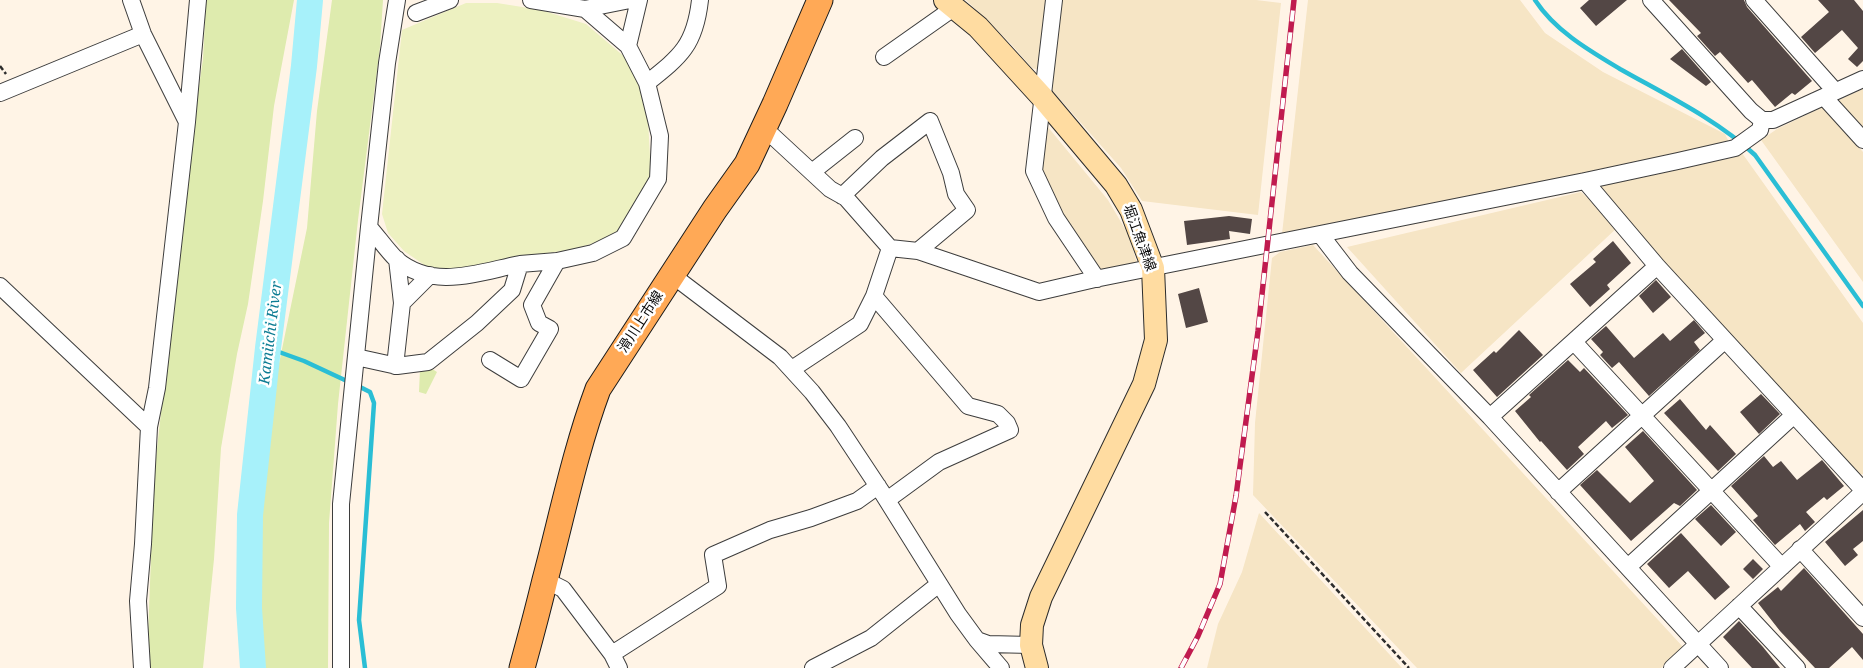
<!DOCTYPE html>
<meta charset="utf-8">
<style>
body{margin:0}
canvas{display:block;background:#fff4e6}
</style>
<canvas width="1863" height="668"></canvas>
<script>
const g = document.querySelector('canvas').getContext('2d');
g.lineJoin = 'round';
function paint(path, color) {
  g.fillStyle = color;
  g.fill(path, 'evenodd');
}
function trace(path, color, width, dash) {
  g.strokeStyle = color;
  g.lineWidth = width;
  g.lineCap = dash ? 'butt' : 'round';
  g.setLineDash(dash || []);
  g.stroke(path);
}
function write(font, color, halo, rows, align = 'center') {
  g.font = font + ' "Noto Serif","Noto Sans JP",serif';
  g.lineWidth = 5;
  g.setLineDash([]);
  g.textBaseline = 'middle';
  g.strokeStyle = halo;
  g.fillStyle = color;
  for (const [text, x, y, turn = 0] of rows) {
    g.save();
    g.translate(x, y);
    g.rotate((+turn || 0) * Math.PI / 180);
    g.textAlign = isNaN(turn) ? turn : align;
    if (halo) g.strokeText(text, 0, 0);
    g.fillText(text, 0, 0);
    g.restore();
  }
}
paint(new Path2D(`
 M966 0H1047L1039 70 1032 68 1011 44Z
 M1060 0H1256L1281 3 1258 215 1142 201 1121 168 1049 87Z
 M1308 0H1520L1545 33 1603 72 1725 134 1730 144 1282 234Z
 M1863 89V129L1837 101Z
 M1823 107 1863 152V282L1761 140 1777 129Z
 M1047 126 1108 200 1128 234 1138 266 1099 274 1070 234 1038 169Z
 M1742 153 1863 323V474L1858 475 1599 192 1601 183 1732 158Z
 M1581 192 1618 227 1461 373 1347 247Z
 M1313 245 1683 647 1661 668H1417L1253 495 1255 423 1272 258 1280 252Z
 M1259 513 1402 668H1207L1218 624 1242 572Z`), '#f6e5c5');
paint(new Path2D(`
 M206 0H294L274 106 263 201 248 304 237 354 221 448 214 559 203 668H149L148 637 154 476 191 141 203 59Z
 M332 0H383L380 47 358 220 338 404 329 523 328 668H266L240 590 267 449 275 383 307 228 317 111Z
 M429 367 437 372 426 394 419 392 420 369Z`), '#deebae');
paint(new Path2D(`
 M466 3H497L541 10 586 24 626 58 647 101 651 175 623 225 613 238 569 250 519 257 457 271H433L404 251 388 233 382 214 402 30Z`), '#edf1c1');
trace(new Path2D(`
 M1535 0C1555 31 1590 51 1620 69 1666 95 1716 119 1755 155L1863 306
 M268 348 304 361 349 382
 M356 385 370 392 374 403 359 620 365 668`), '#2abed5', 4.5);
trace(new Path2D(`
 M253 668 249 608 250 515 268 348 304 66 310 0`), '#a7f1fa', 26);
paint(new Path2D(`
 M1589 0H1627L1596 26 1580 8Z
 M1669 0H1744L1747 7 1812 81 1795 95 1792 93 1775 107 1752 80 1748 83 1720 52 1715 56 1697 36 1701 33Z
 M1818 0H1854L1863 11V61L1857 67 1848 59 1858 48 1842 30 1815 53 1801 37 1829 12Z
 M1682 49 1711 82 1706 86 1670 59Z
 M1229 216 1252 219 1250 234 1229 231 1230 239 1187 245 1184 221Z
 M1613 241 1631 263 1607 285 1610 289 1590 307 1570 284 1596 262 1593 259Z
 M1656 280 1671 297 1653 313 1639 296Z
 M1199 288 1208 322 1186 328 1178 294Z
 M1694 320 1705 333 1694 342 1700 350 1649 396 1619 362 1612 368 1600 355 1603 352 1591 339 1606 326 1634 358 1663 333 1670 341Z
 M1519 330 1543 355 1497 397 1473 370 1494 351 1496 353Z
 M1568 360 1580 372 1584 368 1628 415 1612 428 1606 421 1578 447 1584 454 1567 470 1541 441 1540 442 1515 411 1531 397 1529 395Z
 M1761 394 1780 414 1759 434 1740 412Z
 M1680 399 1706 430 1710 425 1736 454 1718 471 1664 413Z
 M1643 431 1697 490 1680 506 1674 503 1631 541 1580 485 1597 470 1630 503 1654 481 1625 447Z
 M1764 456 1773 467 1781 461 1797 480 1822 460 1844 486 1827 500 1824 497 1806 512 1815 522 1805 531 1800 524 1775 545 1753 520 1758 516 1731 486Z
 M1711 505 1736 532 1721 546 1695 519Z
 M1863 510V541L1853 549 1858 555 1845 566 1825 542Z
 M1681 533 1730 587 1715 600 1688 571 1669 588 1647 564Z
 M1753 559 1763 569 1753 579 1743 569Z
 M1804 568 1863 634V660L1852 647 1829 668H1815L1780 631 1758 603 1778 587 1781 591Z
 M1739 621 1763 647 1780 668H1752L1723 637Z`), '#534745');
const minor = new Path2D(`
 M131 0 143 34 187 122
 M531 0 585 9
 M1054 0 1034 171 1056 218 1097 279
 M1651 0 1751 111 1762 120H1773L1863 79
 M1754 0 1835 91
 M416 13 450 0
 M628 46 639 0
 M884 57 955 7
 M647 83C681 56 695 45 700 0
 M0 93 143 34
 M1824 97 1863 140
 M764 128 830 189 846 198 890 248 918 251 1039 292 1095 279 1585 181 1678 161 1735 148 1760 130 1762 120
 M812 172 855 138
 M1585 181 1657 266 1863 490
 M842 196 882 158 930 121 951 173 956 194 967 210 918 251
 M1320 234 1350 273 1490 417 1720 668
 M397 259 402 303 430 275
 M557 261 593 253 623 238 658 179 660 136 647 83 628 46 585 9 630 0
 M672 275 780 357 812 392 838 426 883 494 958 614 977 640 988 644 1031 645
 M0 286 149 427
 M874 296 968 406 998 414 1007 423 1010 430 939 462 887 500
 M1574 342 1782 567
 M356 357 397 366 428 362 477 323 512 290 520 264C479 272 433 291 396 259 386 249 378 237 369 227
 M490 360 521 379 550 329 539 323 532 305 557 261 520 264
 M395 366 402 303
 M792 369 860 324 874 296 890 248
 M1490 417 1657 266
 M1558 492 1725 340
 M1800 549 1863 618
 M1628 567 1794 415
 M545 580 563 589 612 654 619 668
 M1739 606 1797 668
 M977 640 1001 668
 M612 654 718 586 713 555 770 530 811 518 857 501 878 486
 M142 668 138 601 143 544 149 427 157 388 187 122 198 0
 M341 668V504L369 227 387 63 397 0
 M813 668 871 638 939 584
 M1672 668 1863 492`);
const secondary = new Path2D(`
 M945 0 978 27 1042 97 1116 185 1131 210 1153 268 1156 340 1144 384 1041 597 1032 625 1031 645 1037 668`);
const primary = new Path2D(`
 M522 668C530 639 538 609 545 580 562 516 575 451 598 389L715 209 747 164 775 104 820 0`);
trace(minor, '#3d3d3d', 18);
trace(secondary, '#2c2c2c', 24);
trace(primary, '#1b1b1b', 27);
trace(new Path2D(`
 M0 66 6 74
 M1265 512 1409 668`), '#2c2c2c', 2.5, [5, 2.5]);
trace(minor, '#fff', 16);
trace(secondary, '#ffdca1', 22);
trace(primary, '#ffa956', 25);
const rail = new Path2D(`
 M1181 668 1198 636 1220 584 1236 496 1258 331 1294 0`);
trace(rail, '#c01b4f', 5.5);
trace(rail, '#fff', 4, [11]);
write('14px', '#0a0a0a', '#fff', [
 ["堀江魚津線",1139,238,70],
 ["滑川上市線",641,322,-57]
]);
write('italic 15px', '#0d7c93', '#fff', [
 ["Kamiichi River",271,333,-83]
]);
</script>
